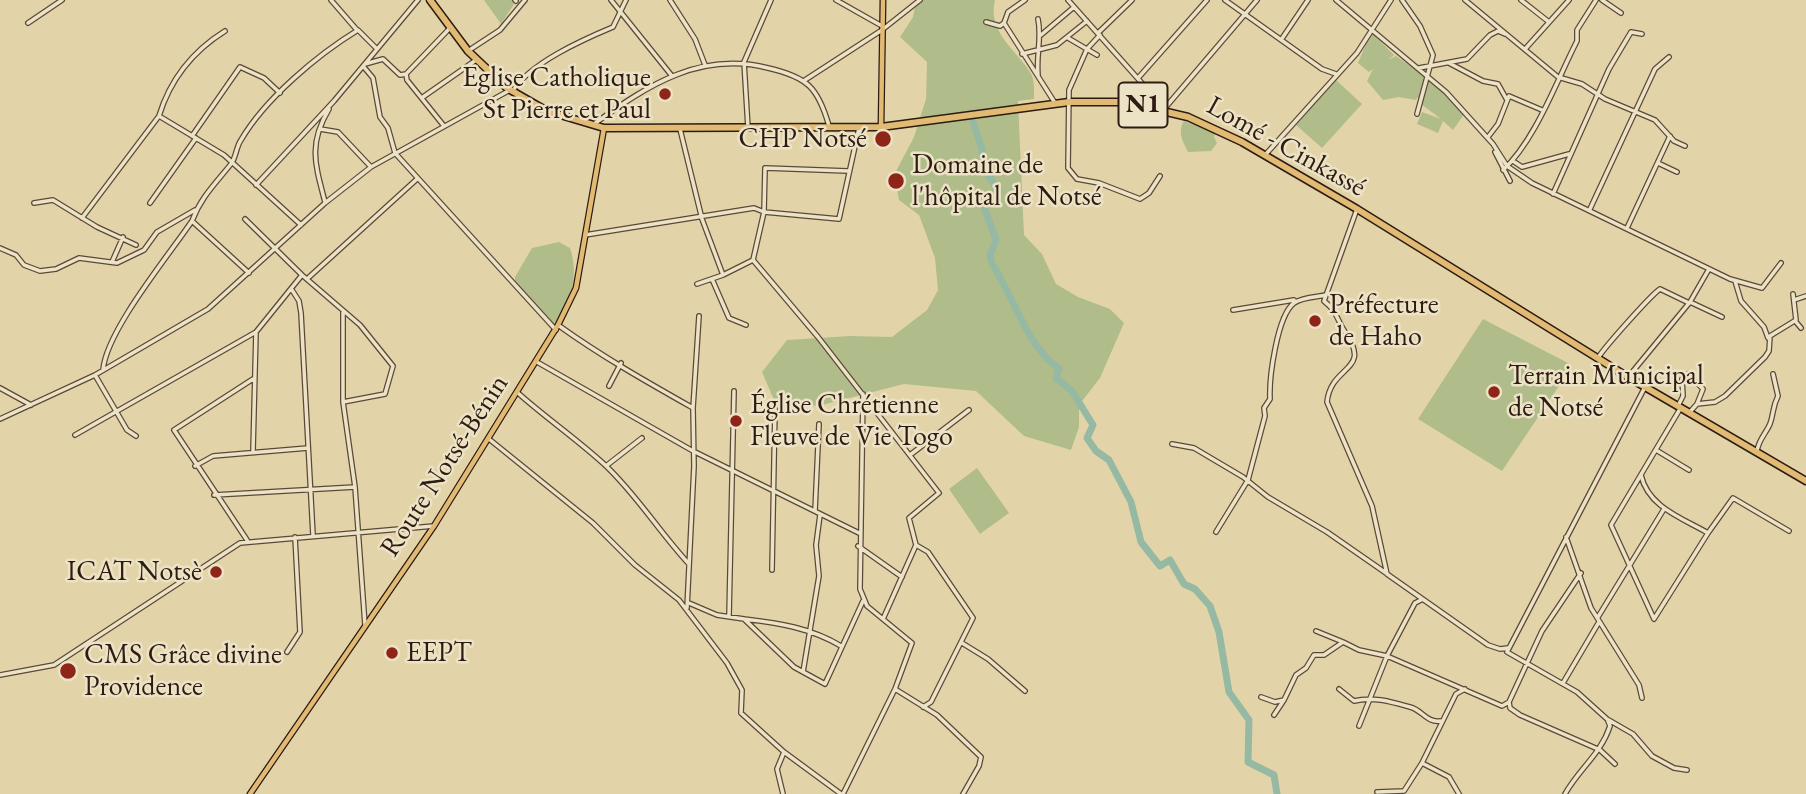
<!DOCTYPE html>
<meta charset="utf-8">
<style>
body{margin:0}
canvas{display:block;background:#e2d4a8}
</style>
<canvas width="1806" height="794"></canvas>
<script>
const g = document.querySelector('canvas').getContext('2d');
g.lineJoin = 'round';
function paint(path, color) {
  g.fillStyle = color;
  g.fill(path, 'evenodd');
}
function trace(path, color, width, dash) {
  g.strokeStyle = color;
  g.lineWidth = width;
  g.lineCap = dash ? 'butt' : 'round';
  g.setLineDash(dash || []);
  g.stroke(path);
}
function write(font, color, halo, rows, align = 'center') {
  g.font = font + ' "EB Garamond",serif';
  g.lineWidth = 5;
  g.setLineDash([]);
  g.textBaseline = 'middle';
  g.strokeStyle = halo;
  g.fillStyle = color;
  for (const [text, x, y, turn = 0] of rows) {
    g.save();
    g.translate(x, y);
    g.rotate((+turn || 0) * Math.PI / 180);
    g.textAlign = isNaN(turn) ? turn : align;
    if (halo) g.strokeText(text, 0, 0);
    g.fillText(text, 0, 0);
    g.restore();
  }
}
paint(new Path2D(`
 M484 0H515L516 1 501 24Z
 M916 0H995C987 31 1015 49 1030 72 1035 79 1034 91 1034 99L1018 101 1024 235 1042 254 1056 284 1078 297 1110 309 1124 323 1100 378 1079 405V427L1071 450 1024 436 976 391 904 384 818 406 774 400 762 372 787 340 850 336 892 337 927 310 938 290 935 258 919 215 899 200 894 175 914 137 926 99 927 62 900 37 913 17Z
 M1371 32 1394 55 1388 60 1396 56 1425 76 1419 97 1415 100 1399 97 1383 100 1367 81 1373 69 1369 72 1358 63Z
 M1336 80 1362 104 1322 148 1296 125Z
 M1429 80 1465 113 1453 130 1443 121 1438 133 1417 124 1422 112 1441 119 1421 104Z
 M1184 121 1216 132 1214 137 1217 143 1211 151 1188 152C1183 142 1177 132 1184 121Z
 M559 242 570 248C579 273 572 305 554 326L515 285V277L532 248Z
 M1483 319 1570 364 1571 368 1502 471 1418 419Z
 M977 468 1009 513 980 534 949 489Z`), '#b0bd8a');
trace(new Path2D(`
 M973 122 982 149V166L999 191 988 196 984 207 996 240 990 255 992 264C1012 293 1029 351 1059 368L1056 378 1072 391 1093 425 1087 438 1096 451 1109 460 1131 502 1141 542 1160 566 1170 560 1184 584 1195 589 1210 606 1219 632 1229 692 1249 720 1248 762 1274 775 1277 794`), '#96b9a3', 7);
const minor = new Path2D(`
 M331 0 357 30
 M515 0 516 1
 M611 0 672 76
 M670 0 695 39 705 65
 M836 0 882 26
 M1068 0 1164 108
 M1225 0 1322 69 1336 74
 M1336 0 1446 92 1493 144
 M1402 0 1420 26 1433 55 1417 114
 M1465 0 1558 77 1582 84 1605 99 1655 120 1674 141 1685 146
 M1521 0 1549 22
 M1602 0 1621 13
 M986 22 1000 26 1004 23 1008 12 1025 0
 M28 23 62 0
 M1004 23 1055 103
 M1098 33 1132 0
 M1041 35 1074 7
 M1100 35 1087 49 1069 90 1068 168 1077 179 1099 183 1140 199 1149 193 1160 176
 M1068 38 1097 55
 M1281 40 1308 0
 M1526 48 1569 0
 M468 51 500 30 525 0
 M1022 54 1057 45 1087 21
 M1449 63 1483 81 1498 84 1507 100
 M365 64 383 59 400 75 406 74
 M363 66 373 78 380 117 388 128 395 153 556 330
 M1419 68 1467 59 1490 35 1498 31 1505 34
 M406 74 407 80 444 126
 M406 74 450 28
 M1038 75C1036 55 1042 38 1038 19
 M1139 77 1207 0
 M805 80 882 30 920 0
 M512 92C530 63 582 40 613 27L626 0
 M423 97 476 60
 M1165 108 1257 0
 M159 116C170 80 193 51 225 31
 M594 124C648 85 700 51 768 68 807 77 818 87 829 126
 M748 128 744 62 771 0
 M320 129 338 132 371 167
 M680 129 702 219 723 275
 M192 136 240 67 264 78 280 93
 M1488 137 1498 124 1509 96 1542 110
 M1493 144 1507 166 1532 183 1730 279 1762 288 1781 263
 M1495 152 1510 181
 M1266 154 1357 53 1391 0
 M1513 161 1522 167 1569 154
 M1658 163 1677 172
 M1503 170C1535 141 1557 80 1577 41V30L1596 0
 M256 185 334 101 418 0
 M1553 194 1609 69 1631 32 1642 34
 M325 202C315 164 308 144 329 109
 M34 203 53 200 97 227 136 245
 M150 203 196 138
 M1357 209 1324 301C1337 311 1337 320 1345 332 1373 372 1331 364 1327 402L1372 506 1387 574 1488 645 1500 649 1508 648
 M1590 209 1655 69 1669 57
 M82 218 159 116 224 155 301 225
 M245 219 302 275 360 325 393 366 385 394 343 402
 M1627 228 1670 136
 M585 235 754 208 764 212 839 219 859 128
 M0 248 16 255 24 265 40 271 56 269 79 258 117 263 144 250 157 232 195 210
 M753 260 818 337 939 493 909 518 916 545 883 619
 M112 262 123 237
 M249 273 192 221C201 197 215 184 231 164 236 158 236 147 241 140 265 99 317 55 358 30L377 49
 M307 279 417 179
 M712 279 729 318 746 325
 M1735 281 1741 301 1764 327 1768 338
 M697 284 723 275 753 260 764 212 765 168 848 171
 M292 290 299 301 301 313 313 535
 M1794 300 1806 296
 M1690 302 1722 317
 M1233 310 1294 300
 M343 312V402L355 487 365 625
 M1796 322 1801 328
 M558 325C601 356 647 382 693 408
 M1598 358C1603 349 1650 296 1660 289L1689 303
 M537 362 693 451 859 533
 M103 370C106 331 169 255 192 221
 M95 375 127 430 136 436
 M1629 376 1690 302 1709 269
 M609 386 621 363
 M1645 387 1507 652 1577 692 1607 719 1633 734 1652 756 1674 768 1687 770
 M0 388 31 405
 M518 393C546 418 578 440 605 465 637 495 660 533 689 564
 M1678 406 1683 396 1682 379 1688 374 1703 389 1697 404
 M1689 413 1697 404 1715 402 1725 396 1765 357 1769 351 1770 336 1796 320 1793 294
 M0 419 95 375 208 309 325 203 371 167 510 90
 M75 435 256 332 302 275
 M489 439 593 523 635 565 679 600 727 663 742 690 741 713 784 752 777 769 783 794
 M1172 444 1194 448 1243 477 1268 497 1327 532 1386 573
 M1656 450 1689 470
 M253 451 256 332
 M1757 451C1759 439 1765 435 1770 424 1774 413 1772 408 1778 396L1773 374
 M910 455 969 410
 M195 466 213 456 308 448
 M606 466 642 438
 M1641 475C1648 507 1682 518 1708 533L1654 619 1611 525 1680 409
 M214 495 355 487
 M815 511 819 424
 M1216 532 1248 480 1265 416 1264 408 1270 399C1269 378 1277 316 1294 303 1302 297 1317 297 1326 295
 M1708 533 1733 498 1789 531
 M1566 537 1591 608 1639 685 1642 698
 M247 540 174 430 253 379
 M916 545 928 552 973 618 931 702 923 707
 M858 546 902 577
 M772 570 775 408
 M689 603 717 615 744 619 794 667 825 684 863 601
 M687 608 694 466 693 408 699 316
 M729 616 734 391
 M1598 617 1664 509
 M744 619C779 623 811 628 841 646
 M1316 631 1343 642
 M962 643 988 659 1025 691
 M287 652 300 632 295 537
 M803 672 819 576 816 545 820 515
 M0 675 54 665 240 543 434 526
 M1563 683 1599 622
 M895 689 937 715 981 757 979 766 963 794
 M1339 689 1354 701C1373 696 1392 702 1410 707 1422 710 1427 723 1440 721
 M1261 697 1275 702 1284 700 1296 675 1306 668 1314 655H1324L1343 642 1359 650 1387 656 1502 706 1509 702 1542 631 1581 573
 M1509 702 1510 708 1520 715 1600 750 1615 764
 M1274 715 1284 700
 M1359 726 1387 656 1415 603 1421 600
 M784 752 841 794
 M1422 763 1449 777 1459 794
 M1377 792 1404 791 1422 763 1456 694 1465 689
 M843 794 895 689 912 643 867 606 860 589 863 394
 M1565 794C1579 769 1601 754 1610 726L1608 721`);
const major = new Path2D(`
 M881 127 883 0
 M250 794 434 526 558 325 576 288 604 128`);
const highway = new Path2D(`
 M430 0 468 51 507 88 547 111 604 128 881 127 1069 102H1124L1188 117 1242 142 1357 209 1628 377 1806 481`);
trace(minor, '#5b4938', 6);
trace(major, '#2e1b12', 7);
trace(highway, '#2e1b12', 9);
trace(minor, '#ece3c6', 3.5);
trace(major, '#e1ba74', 4.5);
trace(highway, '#e1ba74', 6);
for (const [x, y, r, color] of [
 [665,94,7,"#8f2418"],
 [883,139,9,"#8f2418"],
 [896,181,9,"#8f2418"],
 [1315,321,7,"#8f2418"],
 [1494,392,7,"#8f2418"],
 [736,421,7,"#8f2418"],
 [216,572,7,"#8f2418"],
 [392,653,7,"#8f2418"],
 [68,671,9,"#8f2418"]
]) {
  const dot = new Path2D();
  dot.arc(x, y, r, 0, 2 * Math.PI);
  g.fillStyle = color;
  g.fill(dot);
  trace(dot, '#ece3c6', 2.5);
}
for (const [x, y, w] of [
 [1143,105,49]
]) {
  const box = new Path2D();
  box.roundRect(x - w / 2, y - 22.5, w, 45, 5);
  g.fillStyle = '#ece3c6';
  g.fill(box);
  trace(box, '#2e1b12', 2);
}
write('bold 26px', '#2e1b12', null, [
 ["N1",1143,105]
]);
write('28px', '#2e1b12', '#ece3c6', [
 ["Eglise Catholique",651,78,"right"],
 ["St Pierre et Paul",651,110,"right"],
 ["CHP Notsé",867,139,"right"],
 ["Domaine de",912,165],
 ["l'hôpital de Notsé",912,197],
 ["Préfecture",1329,305],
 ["de Haho",1329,337],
 ["Terrain Municipal",1508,376],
 ["de Notsé",1508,408],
 ["Église Chrétienne",750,405],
 ["Fleuve de Vie Togo",750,437],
 ["ICAT Notsè",202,572,"right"],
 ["EEPT",406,653],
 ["CMS Grâce divine",84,655],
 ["Providence",84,687]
], 'left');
write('28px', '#2e1b12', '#ece3c6', [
 ["Lomé - Cinkassé",1286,147,29],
 ["Route Notsé-Bénin",445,466,-57]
]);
</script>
